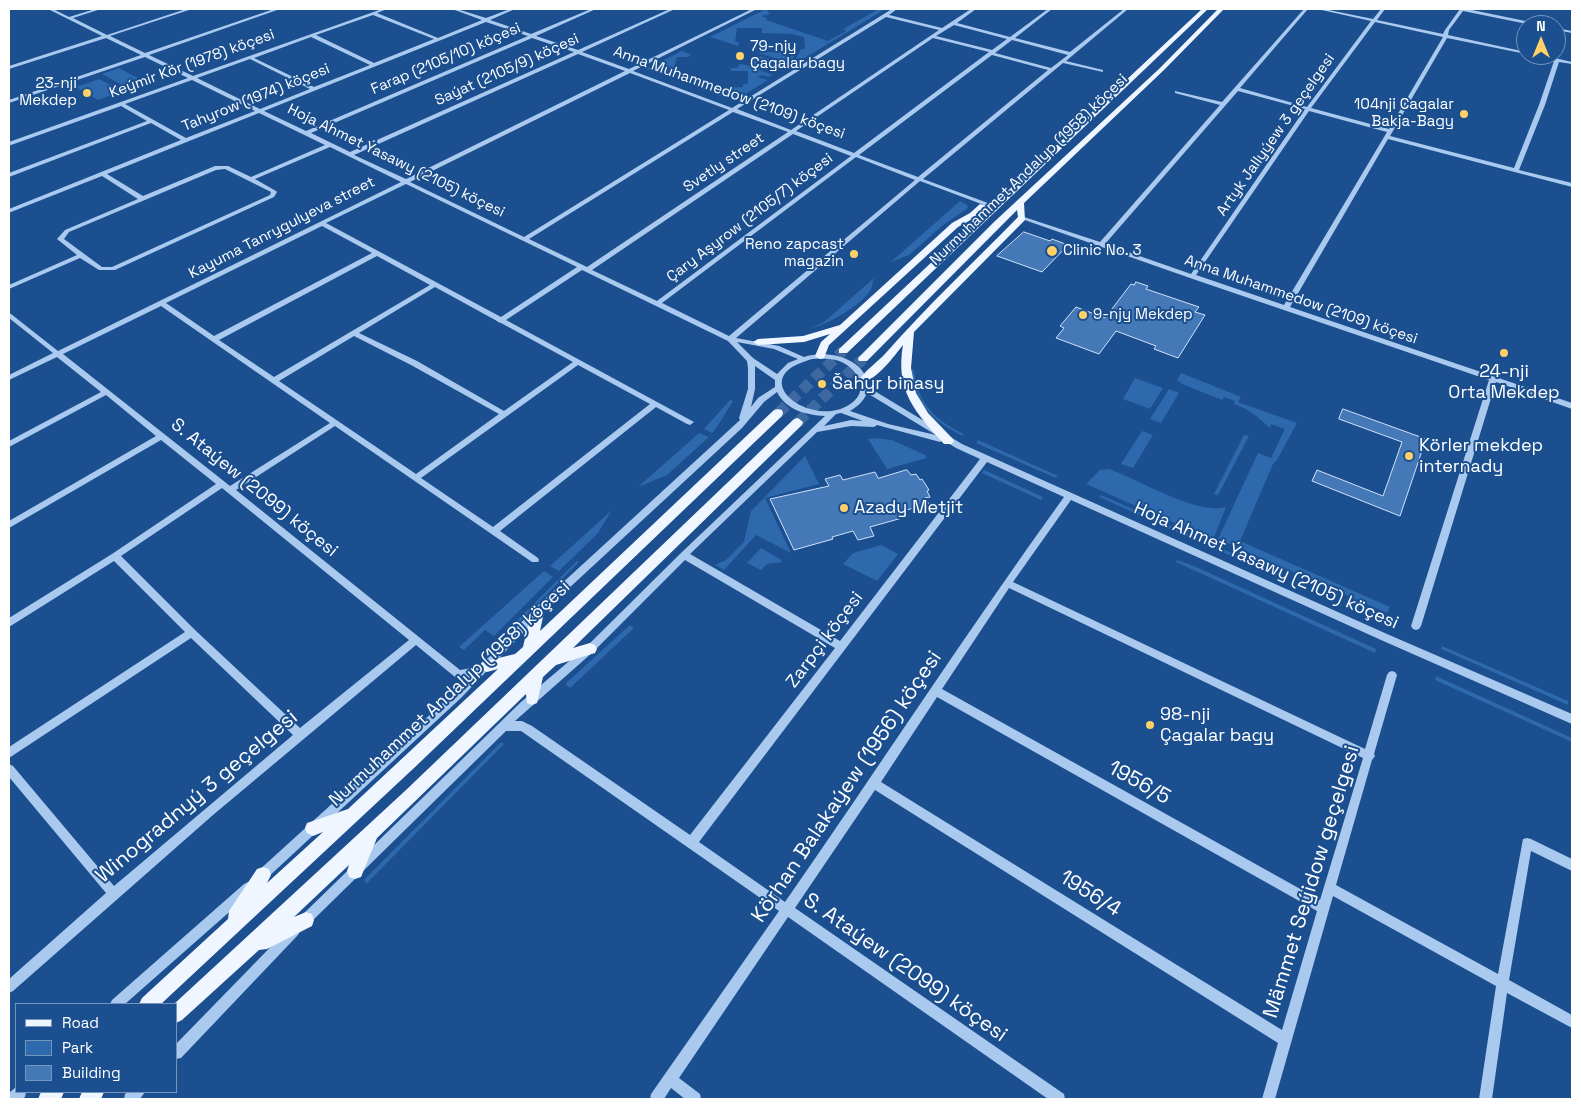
<!DOCTYPE html>
<meta charset="utf-8">
<style>
body{margin:0}
#map{position:relative;width:1581px;height:1108px;overflow:hidden;background:#1b4f8f;font-family:"Space Grotesk",sans-serif}
canvas{display:block}
.frame{position:absolute;inset:0;border:10px solid #fff;pointer-events:none}
.legend{position:absolute;left:15px;top:1003px;width:162px;height:90px;box-sizing:border-box;background:#1b4f8f;border:1px solid #7695bc;margin:0;padding:6px 9px;list-style:none;font-size:15px;color:#fff}
.legend li{display:flex;align-items:center;gap:10px;height:25px}
.legend b{width:25px;border:1px solid #7695bc}
.north{position:absolute;left:1516px;top:15px;width:50px;height:50px;box-sizing:border-box;background:#1b4f8f;border:1px solid #7695bc;border-radius:50%;rotate:0deg;font-size:14px;font-weight:700;line-height:20px;text-align:center;color:#fff}
.north::after{content:'';display:block;margin:auto;width:18px;height:22px;background:#ffd166;clip-path:polygon(50% 0,100% 100%,50% 72%,0 100%)}
</style>
<div id="map">
<canvas width="1581" height="1108"></canvas>
<div class="frame"></div>
<ul class="legend">
<li><b style="height:6px;background:#f0f6ff"></b>Road</li>
<li><b style="height:14px;background:#2e69ad"></b>Park</li>
<li><b style="height:14px;background:#4478b7"></b>Building</li>
</ul>
<div class="north">N</div>
</div>
<script>
const g = document.querySelector('canvas').getContext('2d');
g.lineJoin = 'round';
function paint(path, color) {
  g.fillStyle = color;
  g.fill(path, 'evenodd');
}
function trace(path, color, width, dash) {
  g.strokeStyle = color;
  g.lineWidth = width;
  g.lineCap = dash ? 'butt' : 'round';
  g.setLineDash(dash || []);
  g.stroke(path);
}
function write(font, color, halo, rows, align = 'center') {
  g.font = font + ' "Space Grotesk",sans-serif';
  g.lineWidth = 4;
  g.setLineDash([]);
  g.textBaseline = 'middle';
  g.strokeStyle = halo;
  g.fillStyle = color;
  for (const [text, x, y, turn = 0] of rows) {
    g.save();
    g.translate(x, y);
    g.rotate((+turn || 0) * Math.PI / 180);
    g.textAlign = isNaN(turn) ? turn : align;
    if (halo) g.strokeText(text, 0, 0);
    g.fillText(text, 0, 0);
    g.restore();
  }
}
paint(new Path2D(`
 M766 9 770 14 761 16 767 18 766 20 828 41 846 31 843 29 879 9H885L795 64 794 63 801 49H805L804 37 792 34 762 33V28H737L735 42H739L738 46 710 37Z
 M682 51 691 55 688 57H677L673 73H679L678 76 660 71 655 72 646 69Z
 M764 52H796L791 63 758 53Z
 M759 56 773 60 759 70 773 75 769 77 762 75 757 77 768 80 734 101 693 86 708 89 743 87V84H748V71H731V68H737L740 64 747 65 748 67 751 61Z
 M119 68 151 85 133 91 102 74Z
 M99 79 122 91 98 100 76 87Z
 M960 201 967 205 968 208 943 225 909 255 891 262Z
 M874 278C873 281 872 286 871 289 863 304 828 325 811 328L824 322Z
 M911 370H914C917 403 936 421 964 434L963 436C932 421 917 405 911 370Z
 M1181 373 1241 397 1238 402 1297 423 1277 460 1273 464 1240 541 1390 607 1387 613 1218 539 1258 453 1271 458 1285 429 1271 424 1270 428C1255 415 1254 412 1234 404L1235 401 1224 397 1222 400 1182 384 1177 380Z
 M1135 378 1163 388 1150 409 1123 399Z
 M1169 389 1179 393 1161 423 1150 419Z
 M730 400 733 401 715 430 712 433 704 429Z
 M1142 431 1153 435 1133 468 1121 464Z
 M699 433 709 437 667 475 638 487Z
 M1244 435 1249 436 1218 495 1214 494Z
 M874 438 892 440 925 455 927 458 887 469 868 439Z
 M978 440 1058 476 1056 478 976 443Z
 M805 456 819 484 765 498 791 553 756 535 724 570 715 565 726 560 744 542 751 511Z
 M1109 469C1138 479 1198 516 1226 507L1213 540 1086 484 1100 470Z
 M984 470 1043 497 1041 500 982 473Z
 M1101 495 1268 569 1238 559 1099 497Z
 M612 510 598 533 559 571 550 566Z
 M881 545 898 554 877 581 843 564 853 553Z
 M761 548 780 559 782 562 767 564 761 570 747 563Z
 M1177 560 1194 566 1376 649 1375 653 1176 562Z
 M577 561 579 562 502 640 499 638Z
 M544 571 553 577 494 636 485 630 464 650 459 647Z
 M630 625 634 628 570 688 565 684Z
 M1442 646 1568 701V705L1441 649Z
 M1436 676 1572 738V742L1435 680Z
 M501 742 504 744 367 883 364 880Z`), '#2e69ad');
const building = new Path2D(`
 M1024 232 1050 241 1052 239 1068 245 1042 272 997 256Z
 M1136 282 1148 286 1146 289 1199 307 1195 312 1205 315 1178 358 1154 349 1156 346 1116 331 1099 354 1056 338 1064 328 1060 326 1076 307 1105 318 1131 284 1134 285Z
 M1343 409 1426 439 1400 516 1312 481 1317 470 1383 496 1402 442 1339 419Z
 M907 470 911 475 916 474 920 480 922 479 929 490 927 491 930 497 925 498 929 504 899 512 902 518 870 527 874 536 858 540 853 531 832 537 833 539 794 550 770 499 829 486 825 479 840 475 843 480 875 472 878 478Z`);
paint(building, '#4478b7');
trace(building, '#cfe3fa', 1);
trace(new Path2D(`
 M778 413 843 351
 M798 422 863 359`), '#3d69a0', 11, [11, 5.5]);
paint(new Path2D(`
 M48 9H53L69 17 95 9H101L73 18 107 35 186 9H192L110 36 145 53 274 9H280L149 55 193 76 382 9H387L377 13 438 38 482 20 452 9H457L486 18 510 9H515L490 20 531 34 591 9H596L536 36 578 50 670 9H675L582 52 629 69 752 9H757L633 71 732 108 892 9H897L889 15 942 28 971 9H976L957 23 1010 37 1048 9H1052L1015 38 1070 52 1124 9H1128L1066 61 1103 70V72L1063 63 923 179 996 206V208H992L920 181 736 338 779 346 804 357C827 349 867 358 868 387L962 444 1387 634 1572 714V724L1381 640 1071 500 1013 582 1365 749 1387 675 1389 672 1392 671 1395 672 1397 675 1374 754 1375 756 1372 760 1336 885 1498 974 1523 839 1527 838 1531 839 1572 859V871L1531 851 1509 980 1572 1015V1028L1507 993 1492 1099H1479L1496 986 1333 896 1275 1099H1262L1278 1043 875 790 795 908 1064 1094 1065 1099H1048L788 917 679 1078 700 1094 701 1099H685L671 1088 664 1099H650L651 1094 779 911 521 731H506L307 926 303 928 299 926 297 922 299 918 521 702 587 646 681 553 825 416C806 415 786 410 777 392L764 402 742 428 540 615 462 697 265 880 261 882 257 880 255 876 257 872 456 691 469 677 458 678 455 677 416 645 213 815 13 991 9 993V979L106 893 9 777V764L13 766 114 886 293 735 191 638 9 758V747L185 632 114 561 9 627V618L112 554 216 484 161 440 9 528V521L156 436 106 395 9 447V441L101 392 57 357 9 380V375L53 353 9 318V313L11 314 58 351 401 182 330 147 255 179 276 191 277 192 274 197 115 270H99L80 258 9 289V285L77 255 57 239 65 230 138 199 102 176 11 212 9 213V209L181 140 151 123 9 177V173L147 121 121 106 11 145 9 146V142L188 78 145 57 9 103V100L141 55 106 38 9 69V66L102 36ZM373 15 434 39 374 63 316 35ZM886 17 939 30 791 130 737 109ZM486 22 528 36 306 131 264 111ZM954 25 1007 39 992 50 936 36ZM311 37 370 65 314 87 254 58ZM532 38 574 52 350 152 311 133ZM933 38 989 52 854 153 796 131ZM1012 40 1068 55 1051 68 995 53ZM578 54 625 71 406 179 354 155ZM992 55 1048 70 918 177 859 155ZM250 59 310 89 260 109 197 78ZM630 73 729 110 524 237 410 182ZM192 80 255 111 186 138 125 104ZM733 112 788 132 587 267 529 239ZM259 113 325 145 251 177 228 166H215L143 196 107 174ZM793 134 851 156 657 301 592 270ZM856 157 915 180 729 336 662 303ZM225 169 271 192 270 195 112 267H102L64 239 69 232 216 170ZM406 184 577 267 501 317 326 223ZM322 226 372 253 214 336 166 303ZM377 256 430 285 274 377 219 340ZM582 270 728 341 747 361 748 368V389L739 418 740 420 534 609 478 667 460 670 236 490 335 426 532 562H538L539 560 538 558 500 531 656 407 687 424 690 425 694 422 506 320ZM435 287 497 321 498 322 501 323 573 362 504 411 417 361 359 333ZM161 306 330 423 230 486 63 354ZM354 336 411 365 499 414 416 474 279 381ZM737 342 774 349 798 359 788 363 777 374 753 358ZM812 359C821 359 830 358 839 361 856 367 870 388 853 402 819 430 755 388 794 366 799 363 806 361 812 359ZM578 365 650 404 493 527 421 478ZM755 366 775 380V387L758 398 751 407 755 389ZM867 393 936 435 888 424 850 411C858 406 863 402 867 393ZM841 413 863 421 851 420 824 426 836 414ZM877 425 940 442 943 440 956 448 980 459 840 641 690 554 817 432 851 426 874 427ZM987 462 1064 497C968 630 879 767 785 902L699 842ZM222 488 409 640 300 728 195 630 121 556ZM685 560 835 648 690 835 532 726 522 721H515L593 652ZM1009 588 1363 758 1320 900 942 689ZM937 697 1317 911 1282 1030 881 782Z
 M1304 9H1308L1240 88 1307 107 1371 21 1317 9H1324L1373 19 1381 9H1385L1377 20 1443 34 1445 30 1460 9H1467L1540 24V25H1532L1463 11 1449 30 1448 35 1526 52V54L1447 38 1390 136 1514 168 1539 105 1554 61 1533 55H1542L1572 62V64L1559 62 1545 105 1519 170 1572 183V187L1388 139 1290 307 1572 403V409L1496 382 1421 626 1419 629 1416 630 1413 629 1411 626 1489 380 1190 278 1019 218 1024 217 1100 242 1220 105 1175 93V91L1222 102ZM1375 22 1443 37 1389 129 1311 108ZM1238 91 1305 109 1191 274 1105 244ZM1309 111 1387 132 1284 305 1196 275Z
 M1556 28 1572 31V33L1556 30Z
 M248 882 252 884 254 888 252 892 125 1004H110L112 1000 244 884Z
 M294 925 298 927 300 931 298 935 181 1058 176 1059V1044L290 927Z
 M16 1087V1092H26L25 1097 22 1099H9V1093Z
 M128 1092H145L140 1099H124L125 1094Z`), '#a9c9ee');
paint(new Path2D(`
 M1202 9H1208L847 353H839V349Z
 M1218 9H1224L1164 70 1024 203 1025 220 914 332 911 368 916 393 928 413 952 438 954 441 952 444H944C915 412 895 391 903 345 895 355 874 384 861 381L860 379C866 370 876 363 884 355 926 307 973 263 1018 217L1017 210 867 361H859L858 359 859 357 994 222 1160 68Z
 M980 204 987 206 976 217 958 227 829 345 824 358 820 359 815 356 821 342 830 334 804 342 758 345 753 342 758 339 803 336 840 325 952 223 970 213Z
 M778 409 782 410 783 413 782 416 414 768 161 1004H139L142 998 228 919 229 911 257 869 263 867 269 869 271 875 267 883 323 832 313 836 307 833 305 828 307 823 348 809 498 669 487 672 482 670 480 666 482 662 515 654 523 647 532 608 537 607 542 608 544 612 540 631 774 410Z
 M798 418 803 422 802 425 573 648 590 643 595 645 597 649 595 653 556 665 543 677 537 703 532 705 527 703 526 694 377 838 361 877 355 879 349 877 347 871 349 865 294 917 306 912 312 914 314 920 312 926 267 949 259 950 182 1020 176 1023V1004H174L406 790 794 419Z
 M41 1092H64L61 1099H38Z
 M82 1092H104L101 1099H79Z`), '#f0f6ff');
for (const [x, y, r, color] of [
 [740,56,5,"#ffd166"],
 [87,93,5,"#ffd166"],
 [1464,114,5,"#ffd166"],
 [1052,251,6,"#ffd166"],
 [854,254,5,"#ffd166"],
 [1083,315,5,"#ffd166"],
 [1504,353,5,"#ffd166"],
 [822,384,5,"#ffd166"],
 [1409,456,5,"#ffd166"],
 [844,508,5,"#ffd166"],
 [1150,725,5,"#ffd166"]
]) {
  const dot = new Path2D();
  dot.arc(x, y, r, 0, 2 * Math.PI);
  g.fillStyle = color;
  g.fill(dot);
  trace(dot, '#1b4f8f', 2);
}
write('15px', '#fff', '#1b4f8f', [
 ["79-njy",750,47],
 ["Çagalar bagy",750,64],
 ["23-nji",77,84,"right"],
 ["Mekdep",77,101,"right"],
 ["104nji Cagalar",1454,105,"right"],
 ["Bakja-Bagy",1454,122,"right"],
 ["Reno zapcast",844,245,"right"],
 ["magazin",844,262,"right"],
 ["Clinic No. 3",1063,251],
 ["9-njy Mekdep",1093,315]
], 'left');
write('15px', '#fff', '#1b4f8f', [
 ["Farap (2105/10) köçesi",446,59,-23],
 ["Keýmir Kör (1978) köçesi",192,64,-20],
 ["Saýat (2105/9) köçesi",507,70,-24],
 ["Anna Muhammedow (2109) köçesi",729,93,20],
 ["Tahyrow (1974) köçesi",256,98,-22],
 ["Artyk Jallyýew 3 geçelgesi",1276,135,-55],
 ["Hoja Ahmet Ýasawy (2105) köçesi",396,161,26],
 ["Svetly street",724,163,-34],
 ["Nurmuhammet Andalyp (1958) köçesi",1029,170,-44],
 ["Çary Aşyrow (2105/7) köçesi",750,218,-37],
 ["Kayuma Tanrygulyeva street",282,228,-27],
 ["Anna Muhammedow (2109) köçesi",1301,300,19]
]);
write('18px', '#fff', '#1b4f8f', [
 ["24-nji",1504,372,"center"],
 ["Orta Mekdep",1504,393,"center"],
 ["Šahyr binasy",832,384],
 ["Körler mekdep",1419,446],
 ["internady",1419,467],
 ["Azady Metjit",854,508],
 ["98-nji",1160,715],
 ["Çagalar bagy",1160,736]
], 'left');
write('18px', '#fff', '#1b4f8f', [
 ["S. Ataýew (2099) köçesi",254,488,39],
 ["Hoja Ahmet Ýasawy (2105) köçesi",1266,566,24],
 ["Zarpçi köçesi",825,640,-53],
 ["Nurmuhammet Andalyp (1958) köçesi",450,694,-43]
]);
write('21px', '#fff', '#1b4f8f', [
 ["1956/5",1139,783,29],
 ["Körhan Balakaýew (1956) köçesi",847,787,-56],
 ["Winogradnyý 3 geçelgesi",197,797,-40],
 ["Mämmet Seýidow geçelgesi",1312,882,-73],
 ["1956/4",1090,894,32],
 ["S. Ataýew (2099) köçesi",905,968,35]
]);
</script>
